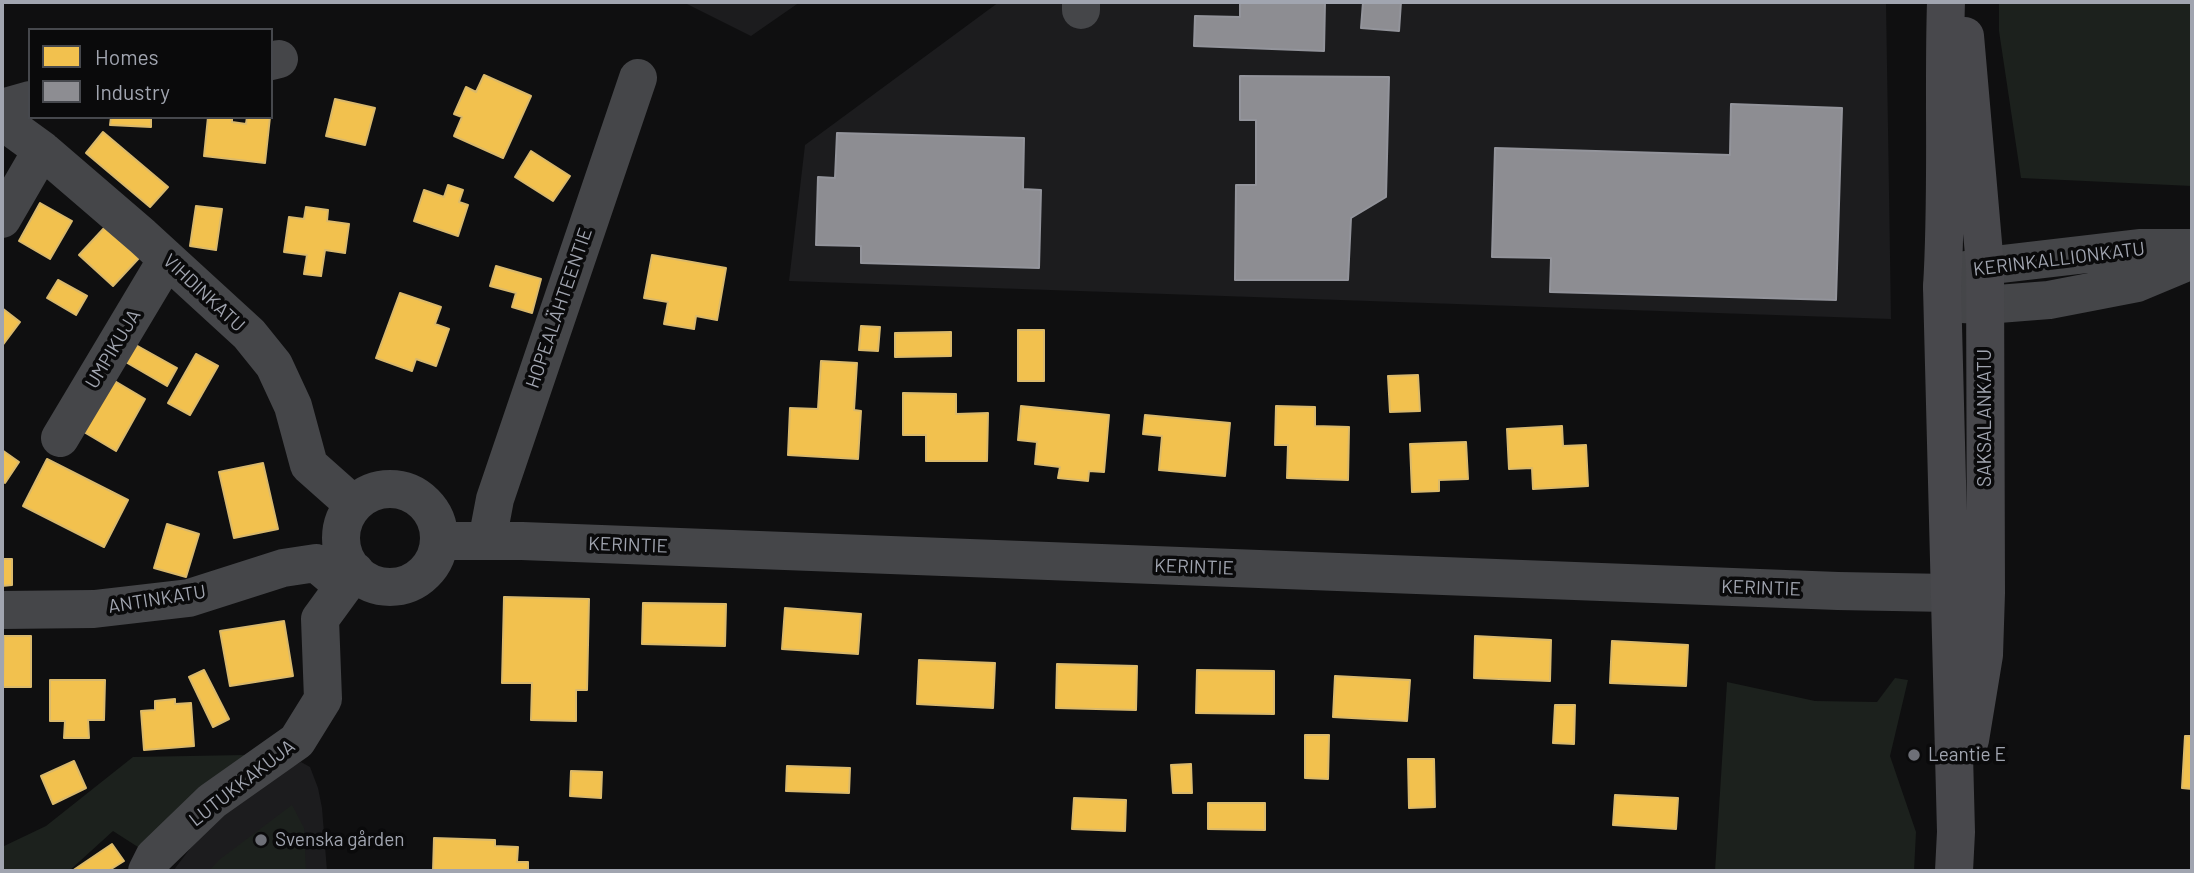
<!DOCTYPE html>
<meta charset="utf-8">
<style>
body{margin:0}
#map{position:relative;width:2194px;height:873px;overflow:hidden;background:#0f0f10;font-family:Barlow,sans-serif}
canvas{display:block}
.frame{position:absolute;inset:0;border:4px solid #a1a5b0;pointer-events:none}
.legend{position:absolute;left:28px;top:28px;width:245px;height:91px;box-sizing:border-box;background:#0a0a0b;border:2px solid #46484d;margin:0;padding:9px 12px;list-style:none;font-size:21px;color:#a1a5b0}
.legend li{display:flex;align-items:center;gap:14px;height:35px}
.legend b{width:35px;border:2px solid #46484d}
</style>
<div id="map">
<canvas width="2194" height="873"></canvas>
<div class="frame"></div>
<ul class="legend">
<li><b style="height:19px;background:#f2c14e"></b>Homes</li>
<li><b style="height:19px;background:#8d8d92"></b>Industry</li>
</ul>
</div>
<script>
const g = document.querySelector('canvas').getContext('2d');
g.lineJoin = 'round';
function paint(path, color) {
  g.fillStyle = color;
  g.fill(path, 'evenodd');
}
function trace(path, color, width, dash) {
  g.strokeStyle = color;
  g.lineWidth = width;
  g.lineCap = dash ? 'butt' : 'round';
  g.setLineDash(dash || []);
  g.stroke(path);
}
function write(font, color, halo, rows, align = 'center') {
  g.font = font + ' Barlow,sans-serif';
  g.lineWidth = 7;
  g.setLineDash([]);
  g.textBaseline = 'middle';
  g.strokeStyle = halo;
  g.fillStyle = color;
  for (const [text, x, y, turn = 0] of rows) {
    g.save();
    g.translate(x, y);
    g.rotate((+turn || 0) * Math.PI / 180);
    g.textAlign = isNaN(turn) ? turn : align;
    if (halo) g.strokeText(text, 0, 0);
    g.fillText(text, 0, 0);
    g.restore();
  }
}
paint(new Path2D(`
 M683 2H800L751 36Z
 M999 2H1886L1891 319 789 281 805 145Z
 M301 762 310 767 318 788 322 808 327 871H173L227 800Z`), '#1c1c1e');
paint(new Path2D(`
 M1999 2H2192V186L2021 178 1999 31Z
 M1895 678 1908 680 1890 756 1916 832 1914 871H1715L1727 682 1815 701 1877 702Z
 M245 755 152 856 113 831 69 871H2V847L46 826 133 757Z
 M292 805 304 828 306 871H209L219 860Z`), '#1c211d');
const homes = new Path2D(`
 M484 75 531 96 503 158 454 136 462 117 454 114 466 87 476 92Z
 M335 99 375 108 365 145 326 136Z
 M111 117H151V127L110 125Z
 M208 117H232V122L246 124 247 117H270L265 163 204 156Z
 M103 132 168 187 150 207 86 153Z
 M531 151 570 176 553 201 515 177Z
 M448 185 463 190 459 202 468 205 458 236 414 221 424 190 444 197Z
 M40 203 72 221 50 259 19 241Z
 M196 206 222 209 216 250 190 246Z
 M306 207 328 210 327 221 349 224 345 253 325 250 321 276 304 274 307 255 284 252 289 217 304 219Z
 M105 227 139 258 113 286 79 255Z
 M652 255 726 268 717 320 696 316 694 329 664 324 668 302 644 298Z
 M496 266 541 279 532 313 512 307 516 293 490 286Z
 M58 280 87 296 76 315 47 298Z
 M400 293 441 307 435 324 449 329 436 366 416 359 412 371 376 358Z
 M2 308 20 322 2 346Z
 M861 326 880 327 878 351 859 350Z
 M1018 330H1044V381H1018Z
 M951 332V356L895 357V333Z
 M134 344 177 368 167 386 124 361Z
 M196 354 218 366 190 415 168 403Z
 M821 361 857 363 854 410 861 411 858 459 788 455 790 408 818 409Z
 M1418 375 1420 411 1390 412 1388 376Z
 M113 380 145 399 116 451 84 432Z
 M903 393 956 394V414L988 413 987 461H926V435H903Z
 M1021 406 1109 415 1104 472 1089 471 1088 481 1058 478 1060 467 1035 464 1037 442 1018 440Z
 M1276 406 1315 407V426L1349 427 1348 480 1287 478 1288 445H1275Z
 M1145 415 1230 423 1225 476 1159 470 1162 436 1143 434Z
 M1562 426 1563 446 1586 445 1588 486 1533 489 1532 468 1509 469 1507 429Z
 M1466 442 1468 479 1439 480V491L1412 492 1410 444Z
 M2 450 19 462 5 483 2 481Z
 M47 459 128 500 104 547 23 506Z
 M263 463 278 529 234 538 219 472Z
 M167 524 199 534 186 577 154 568Z
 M2 559H12V585L2 586Z
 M504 597 589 599 587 690H576V721L531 720 532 683H502Z
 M643 603 726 604 725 646 642 644Z
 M785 608 861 614 858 654 782 649Z
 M284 621 293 676 230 686 220 631Z
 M4 636H31V687H3Z
 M1475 636 1551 640 1550 681 1474 678Z
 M1612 641 1688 645 1686 686 1610 683Z
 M919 660 995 663 993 708 917 704Z
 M1057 664 1137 666 1136 710 1056 708Z
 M204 670 229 719 213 727 189 677Z
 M1197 670 1274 671V714L1196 713Z
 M1335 676 1410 680 1407 721 1333 717Z
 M50 680H105L104 720H88L89 738H64L65 721H50Z
 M175 699V704L191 703 194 746 144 750 141 711 155 710V701Z
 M1555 705H1575L1574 744 1553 743Z
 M1305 735H1329L1328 779 1305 778Z
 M2185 736H2192V789L2182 788Z
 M1408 759H1434L1435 807 1409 808Z
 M74 761 86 788 53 804 41 776Z
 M1191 764 1192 793H1173L1171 765Z
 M787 766 850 768 849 793 786 791Z
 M571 771 602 772 601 798 570 796Z
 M1615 795 1678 798 1676 829 1613 825Z
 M1074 798 1126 800 1125 831 1072 829Z
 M1208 803H1265V830L1208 829Z
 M434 838 495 840V846L518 847 517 862H528V871H433Z
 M112 844 124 861 108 871H72Z`);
paint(homes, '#f2c14e');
trace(homes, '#dab96b', 2);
const industry = new Path2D(`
 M1240 2H1325L1324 51 1194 46 1195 16 1240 17Z
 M1363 2H1401L1399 31 1361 28Z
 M1240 76 1389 77 1386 197 1351 218 1348 280H1235L1236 185H1256V120H1240Z
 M1731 104 1842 108 1836 300 1550 292 1551 258 1492 257 1495 148 1730 155Z
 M837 133 1024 138 1023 189 1041 190 1039 268 861 263V246L816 245 818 177 835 178Z`);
paint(industry, '#8d8d92');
trace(industry, '#93949b', 2);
trace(new Path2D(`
 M1081 10V2
 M271 61 279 59
 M2 108 30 100
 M2 121 42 150 142 236 249 334 274 365 293 406 309 465 354 505
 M2 219 42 150
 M2192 248H2139L1985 266 1961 271 1942 287 1961 304 1985 305 2049 300 2137 283 2192 260
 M60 438 167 259
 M341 538a49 49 0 1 1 98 0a49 49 0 1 1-98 0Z
 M439 541H522L1838 591 1949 593
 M487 541 495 499 638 78
 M2 610 94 609 189 598 283 568 316 563 343 586
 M147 871 154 857 212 801 297 741 323 699 320 619 355 571`), '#454649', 38);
trace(new Path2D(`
 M1946 2C1943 97 1948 192 1942 287L1956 832 1954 871
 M1965 36 1985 266 1986 593 1984 655 1970 740`), '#48484c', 38);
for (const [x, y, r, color] of [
 [1914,755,7,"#6e7078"],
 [261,840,7,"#6e7078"]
]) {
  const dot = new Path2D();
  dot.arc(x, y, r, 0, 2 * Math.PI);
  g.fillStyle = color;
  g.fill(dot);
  trace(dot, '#0a0a0b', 2.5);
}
write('19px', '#a1a5b0', '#0a0a0b', [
 ["KERINKALLIONKATU",2059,259,-7],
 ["VIHDINKATU",204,293,43],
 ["HOPEALÄHTEENTIE",559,308,-71],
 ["UMPIKUJA",113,349,-59],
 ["SAKSALANKATU",1985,418,-90],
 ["KERINTIE",628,545,2],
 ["KERINTIE",1194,567,2],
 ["KERINTIE",1761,588,2],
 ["ANTINKATU",157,599,-9],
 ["LUTUKKAKUJA",242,783,-38]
]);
write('19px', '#a1a5b0', '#0a0a0b', [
 ["Leantie E",1928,755],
 ["Svenska gården",275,840]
], 'left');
</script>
